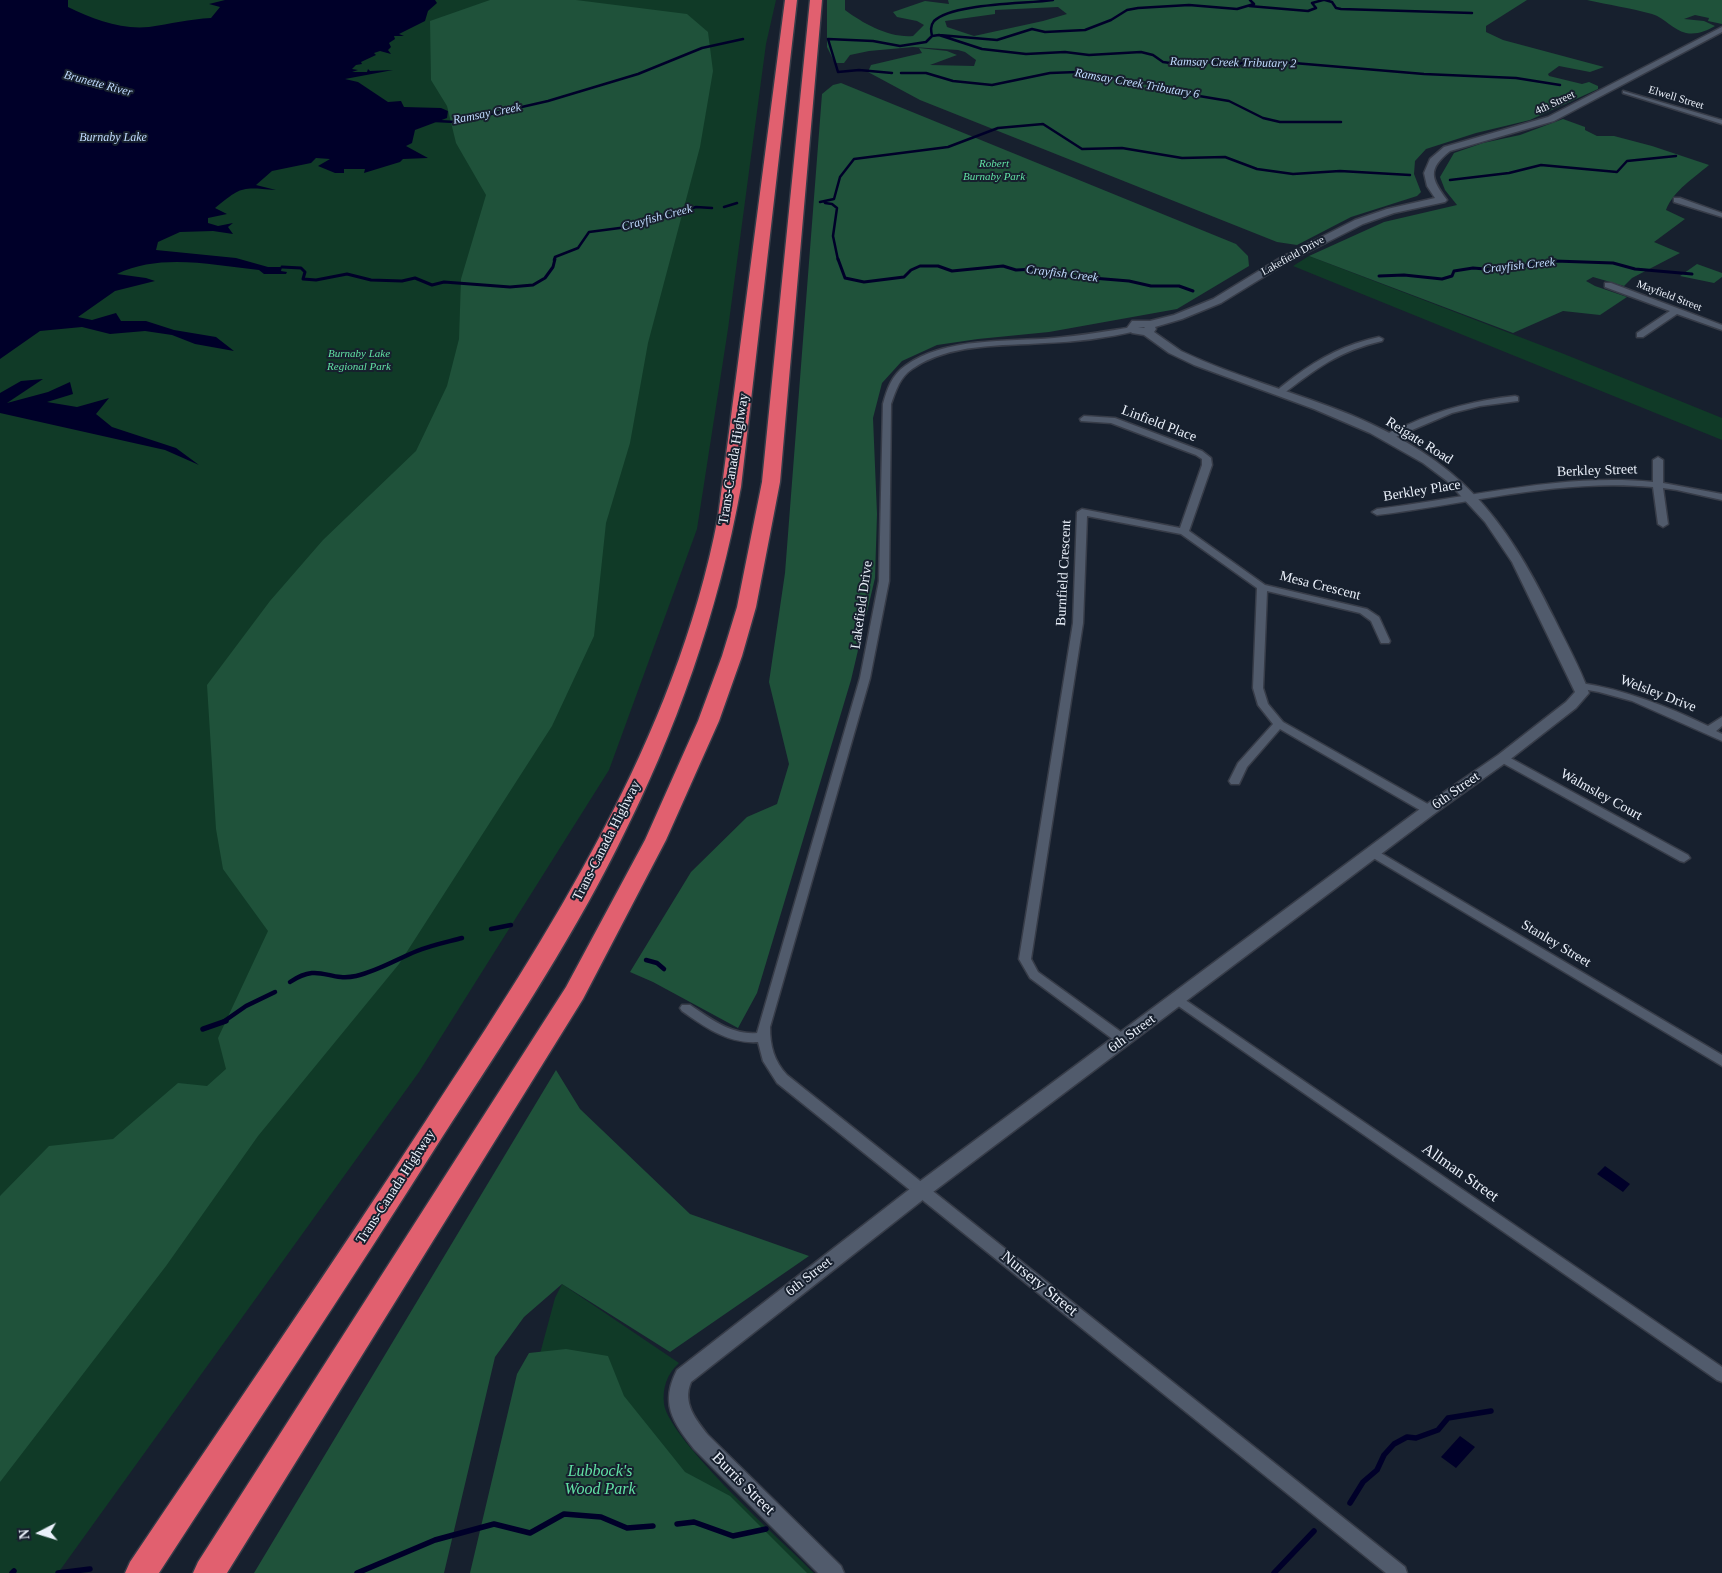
<!DOCTYPE html>
<style>
body{margin:0}
#map{position:relative;width:1722px;height:1573px;overflow:hidden;background:#17202e;font-family:Georgia,serif}
canvas{display:block}
.north{position:absolute;left:15px;top:1508px;width:50px;height:50px;-webkit-text-stroke:4px #17202e;paint-order:stroke;rotate:265deg;font-size:14px;font-weight:700;line-height:20px;text-align:center;color:#eaf0fa}
.north::after{content:'';display:block;margin:auto;width:18px;height:22px;background:#eaf0fa;clip-path:polygon(50% 0,100% 100%,50% 72%,0 100%)}
</style>
<div id="map">
<canvas width="1722" height="1573"></canvas>
<div class="north">N</div>
</div>
<script>
const g = document.querySelector('canvas').getContext('2d');
g.lineJoin = 'round';
function paint(path, color) {
  g.fillStyle = color;
  g.fill(path, 'evenodd');
}
function trace(path, color, width, dash) {
  g.strokeStyle = color;
  g.lineWidth = width;
  g.lineCap = dash ? 'butt' : 'round';
  g.setLineDash(dash || []);
  g.stroke(path);
}
function write(font, color, halo, rows, align = 'center') {
  g.font = font + ' Georgia,serif';
  g.lineWidth = 4;
  g.setLineDash([]);
  g.textBaseline = 'middle';
  g.strokeStyle = halo;
  g.fillStyle = color;
  for (const [text, x, y, turn = 0] of rows) {
    g.save();
    g.translate(x, y);
    g.rotate((+turn || 0) * Math.PI / 180);
    g.textAlign = isNaN(turn) ? turn : align;
    if (halo) g.strokeText(text, 0, 0);
    g.fillText(text, 0, 0);
    g.restore();
  }
}
paint(new Path2D(`
 M0 0H776L766 44 728 329 697 529 609 770 419 1072 58 1573H0Z
 M1309 256 1564 354 1722 418V440L1293 266Z
 M562 1284 679 1363C667 1374 662 1388 664 1404 670 1441 783 1542 814 1573H481L555 1298Z`), '#103a27');
paint(new Path2D(`
 M490 0H576L687 14 708 32 713 71 700 147 648 343 630 443 606 523 594 636 552 726 399 964 258 1136 166 1266 0 1482V1196L49 1146 113 1139 178 1083 207 1086 226 1069 218 1038 268 931 223 869 216 829 207 685 270 601 323 540 416 451 447 386 459 339 461 279 486 195 456 143 447 106 431 80 430 21Z
 M827 0H845V10C864 24 889 38 913 36L924 25 917 21 897 17 893 12 925 1 949 4 948 0H1527L1486 26V32L1503 40 1604 67 1590 72 1559 66 1548 74 1549 76 1582 84 1589 82 1598 86V89L1530 120 1476 133 1426 149 1415 161 1414 174 1421 192 1417 196 1351 217 1297 245 1277 242 920 100 868 72 871 65 922 53 919 48 947 51 957 55 930 65 974 66 976 60 965 52 958 50 913 47 869 51 850 55 844 63H835L827 47ZM1058 7 1067 14 1043 21 974 36 947 27 945 21 995 14V10Z
 M1587 0H1722V24L1708 21 1709 18 1695 15 1684 19 1704 21 1715 26C1706 31 1697 35 1686 33 1673 30 1665 18 1652 14 1631 8 1609 5 1587 0Z
 M841 83 1236 244 1248 256 1249 266 1177 309 1049 332 978 339 937 345 902 361 882 383 873 418 877 514 875 578 851 680 757 993 738 1028 653 982 630 972 691 872 747 817 777 804 789 764 769 682 785 573 822 94 833 85Z
 M1563 119 1585 127V130L1597 136H1614L1652 146 1709 165C1694 178 1674 190 1666 210L1685 219 1654 242 1680 253 1632 278 1624 286 1593 277 1586 281 1595 286 1627 297 1600 315 1563 311 1513 333 1309 256 1384 222 1457 205 1445 190 1440 177 1454 153 1483 143 1520 135Z
 M1697 264 1722 273V277L1714 283 1680 276Z
 M556 1070 580 1109 690 1214 809 1256 670 1352 562 1284 524 1317 495 1357 444 1573H254Z
 M566 1349 608 1356 624 1396 685 1472 730 1496 807 1573H470L517 1374 529 1353Z`), '#1f523a');
paint(new Path2D(`
 M0 0H68V7C93 19 121 30 149 27 170 24 190 19 211 18L220 7 209 4 225 0H435L437 3 428 11 425 21 399 34 404 36H394L395 39 389 43 391 47 388 50 391 54 380 51 374 53 376 55 361 62 362 64 356 65 352 69 358 70 352 72H367L368 69 370 71 393 70 345 79 358 82 388 102 401 101 404 107 441 108 448 111 447 118 415 130 412 143 406 146 428 158 403 159 400 162 364 173 365 169H344V173H335L318 166 330 159 316 158 311 163 272 171 256 185 276 190C241 187 242 186 215 208L227 214 208 218V223L218 226 233 223 228 227 233 234 213 231 180 232 158 242 156 250 236 258 268 267H282L281 271 287 272 286 274H264L259 270C211 265 161 253 117 274L146 278 155 281 115 291 78 317 92 320 116 313 121 321H146L174 330 216 337 234 351 195 344 172 335 145 331 110 334 82 327 40 331 0 359Z
 M43 379 7 403 48 392 70 382 73 394 47 402 77 407 109 398 96 414 112 427 176 448 199 465 165 450 0 413V393L21 381Z
 M1605 1166 1630 1184 1623 1192 1597 1174Z
 M1460 1436 1475 1447 1456 1468 1441 1457Z`), '#000029');
trace(new Path2D(`
 M1325 0 1332 2 1336 8 1341 9 1472 13
 M1249 6 1308 11 1316 8 1312 3 1323 0
 M939 35 982 49 1026 54 1065 52 1089 55 1141 52 1153 55 1163 62 1184 65 1206 62 1238 64 1253 61 1282 62 1424 74 1516 78 1560 85
 M932 36C931 31 930 26 934 21 952 3 1026 4 1053 0
 M892 73 859 70 838 72 828 39 873 41 900 46 926 42 932 36 939 35 997 40 1032 29 1045 32 1085 30 1111 20 1127 10 1138 8 1189 5 1237 9 1254 4 1250 0
 M901 73H926L953 81 992 85 1050 73 1077 72 1146 83 1187 94 1229 101 1263 118 1280 122H1341
 M436 121 456 122 548 101 638 74 702 48 743 39
 M1450 180 1509 173 1541 165 1617 172 1627 161 1676 156
 M820 202 834 199 840 177 854 159 948 147 998 128 1043 124 1082 149 1122 148 1182 158 1225 157 1257 169 1293 174 1340 171 1410 175
 M825 203 832 204 837 208 833 236 838 260
 M724 207 737 203
 M554 260 555 257 578 248 589 232 635 226 696 207 712 208`), '#000029', 2.5);
trace(new Path2D(`
 M838 259 845 278 864 282 904 277 911 270 920 266H938L952 271 1003 266 1016 270 1037 269 1056 275 1129 281 1151 286H1179L1193 291
 M282 267 301 268 305 272 303 279 316 280 347 274 371 280 402 281 415 278 432 285 444 282 510 287 533 285 545 278 553 267 555 259
 M1379 276 1404 275 1442 279 1452 276 1454 271 1473 268 1497 270 1555 261 1613 263 1635 269 1692 274`), '#000029', 3);
trace(new Path2D(`
 M491 929 511 925
 M646 960 657 963 664 969
 M290 982C320 962 327 982 356 976 378 971 397 959 417 951 432 945 447 942 462 938
 M223 1022 246 1006 275 992`), '#000029', 4.5);
trace(new Path2D(`
 M203 1029 226 1021
 M1350 1503 1363 1482 1377 1470 1384 1455 1394 1444 1407 1437 1416 1438 1438 1430 1448 1418 1491 1411
 M677 1524 694 1522 733 1536 766 1529
 M12 1573 14 1571
 M58 1573 90 1569
 M357 1573 435 1540 494 1524 530 1533 564 1514 601 1517 627 1528 653 1526
 M1274 1573 1314 1531`), '#000029', 5.5);
const minor = new Path2D(`
 M1623 91 1722 120V124L1623 93Z
 M1674 198H1680L1722 213V217L1674 202Z
 M1605 283H1611L1722 325V330L1677 314 1643 337H1637V333L1670 311 1605 287Z
 M1133 327H1136V331C1107 338 1075 342 1045 343 1002 346 949 343 912 369 900 377 896 390 891 404L889 581 870 678 770 1027C770 1046 774 1061 787 1075L1405 1567 1407 1573H1386L777 1083 763 1061 758 1042C728 1044 705 1027 682 1011L680 1008 682 1005H690C711 1019 731 1035 757 1033L860 678 879 581 883 404C887 389 892 375 905 366 944 337 1008 342 1054 338 1080 336 1107 331 1133 327Z
 M1379 337 1383 339 1382 341C1339 351 1317 368 1283 394H1277L1276 392C1281 386 1288 382 1294 377 1321 357 1346 344 1379 337Z
 M1515 396 1518 397V401L1480 406 1452 413 1391 439 1388 440 1384 437C1390 431 1399 428 1407 425 1442 409 1477 400 1515 396Z
 M1084 416 1115 418 1202 451 1211 458 1212 465 1189 531 1265 585 1367 609 1379 617 1390 641 1389 643H1381L1371 621 1360 613 1267 591 1263 688 1268 704 1283 722 1433 807 1435 810 1433 813H1425L1280 729 1247 767 1239 784H1231L1229 781 1238 763 1273 724 1258 705 1253 688 1257 588 1181 534 1087 516 1083 623 1031 959 1038 972 1128 1037 1129 1040 1128 1043 1123 1045 1118 1043 1030 978 1019 959 1073 623 1077 512 1082 509 1180 528 1202 465V459L1196 455 1111 423 1081 421 1080 419Z
 M1658 457 1663 460V483L1722 494V500L1677 490 1663 488 1668 524 1663 527 1658 524 1653 487C1561 478 1468 504 1377 515L1372 512 1377 509C1468 498 1561 473 1653 482V460Z
 M1581 683C1626 690 1667 706 1708 726L1722 717V726L1716 731 1722 734V741L1632 701 1599 692 1577 688 1576 686 1577 684Z
 M1503 754 1688 855 1690 858 1684 862 1680 861 1499 761 1497 758 1499 755Z
 M1374 849 1722 1055V1066L1370 856 1368 853Z
 M1178 995 1722 1367V1382L1717 1380 1174 1003 1172 1000 1174 997Z`);
const tertiary = new Path2D(`
 M1722 27V32L1554 121 1450 151C1427 169 1431 179 1447 200L1445 202 1394 213 1363 224 1288 262 1221 303 1182 319 1155 327 1156 329 1154 332 1181 351C1235 377 1295 392 1351 415 1460 461 1503 514 1554 618 1566 643 1580 667 1589 693L1576 708 1508 761 1434 814 929 1195 691 1382C682 1403 696 1420 708 1435L841 1566 844 1573H818L694 1449C672 1421 660 1403 677 1370L915 1185 1424 806 1498 755 1566 702 1575 692 1512 562 1485 522 1447 481 1423 463 1370 433 1314 409 1194 365 1169 353 1144 335 1132 333 1127 328 1132 321H1150L1174 315 1213 299 1280 258 1355 220 1387 209 1435 198 1427 186 1424 173 1430 159 1444 147 1548 117ZM1138 327H1144L1145 328Z`);
const motorway = new Path2D(`
 M785 0H797L741 487C718 613 676 732 618 846 567 948 503 1043 441 1139 349 1285 253 1428 159 1573H125L130 1562C229 1415 330 1268 427 1119 550 932 675 740 718 517Z
 M810 0H822L780 482 756 607 742 656 719 721 666 840 583 999 227 1573H193L198 1562 566 987 645 840 698 721 722 656 737 607 762 482Z`);
trace(minor, '#373c48', 3);
trace(tertiary, '#373c48', 3);
trace(motorway, '#373c48', 3);
paint(minor, '#515b6c');
paint(tertiary, '#515b6c');
paint(motorway, '#e1606f');
write('11px', '#eaf0fa', '#17202e', [
 ["Elwell Street",1676,98,17],
 ["4th Street",1555,103,-25],
 ["Lakefield Drive",1293,256,-29],
 ["Mayfield Street",1669,296,21]
]);
write('italic 11px', '#61e1a4', '#17202e', [
 ["Robert",994,164],
 ["Burnaby Park",994,177],
 ["Burnaby Lake",359,354],
 ["Regional Park",359,367]
]);
write('italic 12px', '#c1dbff', '#17202e', [
 ["Ramsay Creek Tributary 2",1233,63,1],
 ["Brunette River",98,84,15],
 ["Ramsay Creek Tributary 6",1137,84,10],
 ["Ramsay Creek",487,114,-11],
 ["Burnaby Lake",113,138],
 ["Crayfish Creek",657,218,-15],
 ["Crayfish Creek",1519,266,-6],
 ["Crayfish Creek",1062,274,7]
]);
write('14px', '#eaf0fa', '#17202e', [
 ["Linfield Place",1159,424,21],
 ["Reigate Road",1419,441,32],
 ["Trans-Canada Highway",734,459,-81],
 ["Berkley Street",1597,471,-2],
 ["Berkley Place",1422,491,-9],
 ["Burnfield Crescent",1064,573,-87],
 ["Mesa Crescent",1320,586,14],
 ["Lakefield Drive",862,605,-82],
 ["Welsley Drive",1658,694,21],
 ["6th Street",1456,791,-35],
 ["Walmsley Court",1601,795,29],
 ["Trans-Canada Highway",607,841,-63],
 ["Stanley Street",1556,944,31],
 ["6th Street",1132,1034,-36],
 ["Trans-Canada Highway",396,1187,-57],
 ["6th Street",809,1277,-38]
]);
write('16px', '#eaf0fa', '#17202e', [
 ["Allman Street",1460,1173,35],
 ["Nursery Street",1039,1284,39],
 ["Burris Street",743,1484,45]
]);
write('italic 16px', '#61e1a4', '#17202e', [
 ["Lubbock's",600,1472],
 ["Wood Park",600,1490]
]);
</script>
